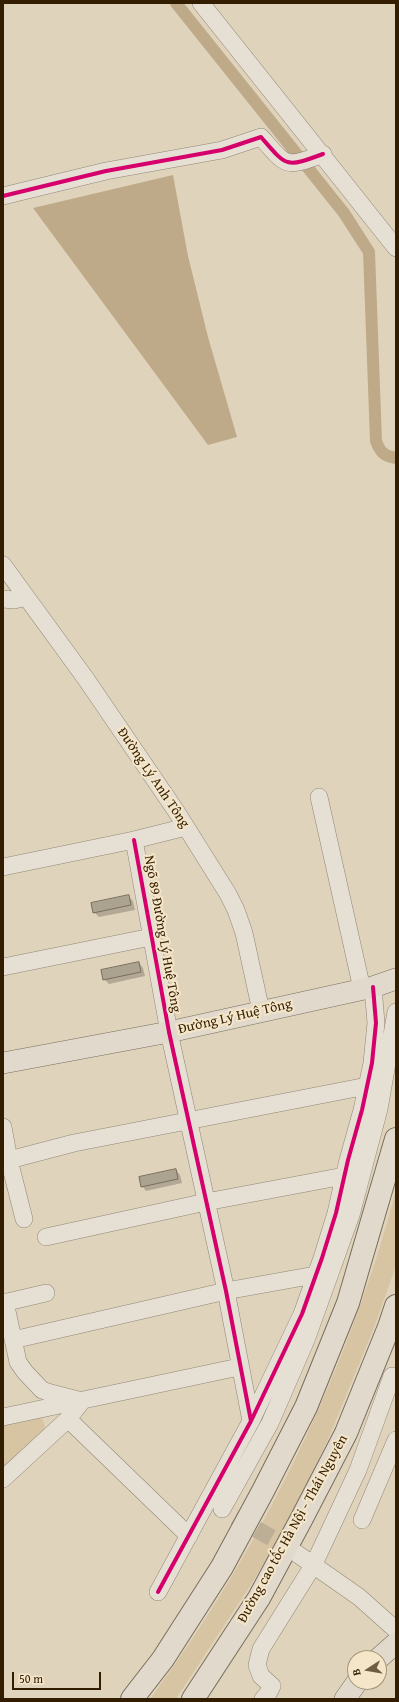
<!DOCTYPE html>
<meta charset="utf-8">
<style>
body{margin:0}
#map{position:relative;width:399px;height:1702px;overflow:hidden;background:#e0d3bb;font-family:"Gentium Book Plus",serif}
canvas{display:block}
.frame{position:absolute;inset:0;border:4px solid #321d00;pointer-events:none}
.north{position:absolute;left:347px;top:1650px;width:40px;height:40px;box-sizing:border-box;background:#f5e6c9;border:1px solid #a79679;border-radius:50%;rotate:258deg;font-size:11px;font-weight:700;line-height:16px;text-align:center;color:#321d00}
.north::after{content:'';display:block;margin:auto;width:14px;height:18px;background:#6f5d41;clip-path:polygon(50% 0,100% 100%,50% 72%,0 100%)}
.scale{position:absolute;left:12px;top:1672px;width:89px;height:18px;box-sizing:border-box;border:2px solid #321d00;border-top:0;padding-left:5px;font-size:12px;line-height:14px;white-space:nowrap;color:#321d00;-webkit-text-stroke:3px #f5e6c9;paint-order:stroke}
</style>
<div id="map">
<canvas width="399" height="1702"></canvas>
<div class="frame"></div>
<div class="north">B</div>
<div class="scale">50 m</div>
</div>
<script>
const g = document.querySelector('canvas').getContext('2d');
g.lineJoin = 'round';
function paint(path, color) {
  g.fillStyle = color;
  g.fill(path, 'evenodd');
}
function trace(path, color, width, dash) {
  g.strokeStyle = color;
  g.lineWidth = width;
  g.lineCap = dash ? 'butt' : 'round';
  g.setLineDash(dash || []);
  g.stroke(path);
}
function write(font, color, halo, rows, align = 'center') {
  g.font = font + ' "Gentium Book Plus",serif';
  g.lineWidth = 4;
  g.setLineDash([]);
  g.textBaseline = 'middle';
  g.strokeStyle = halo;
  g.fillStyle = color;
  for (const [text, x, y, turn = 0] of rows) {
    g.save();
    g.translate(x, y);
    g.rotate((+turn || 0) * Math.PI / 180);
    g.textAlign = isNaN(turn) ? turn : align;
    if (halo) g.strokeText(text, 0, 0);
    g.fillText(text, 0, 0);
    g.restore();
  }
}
paint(new Path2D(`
 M396 1190V1266L373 1330 329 1437 302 1495 273 1548 252 1583 176 1699H150C260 1552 350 1367 396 1190Z
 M40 1417 43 1420 45 1428 3 1469V1422Z`), '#d7c4a3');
paint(new Path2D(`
 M173 175 188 256 208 337 237 437 208 445 33 208Z`), '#beaa88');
paint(new Path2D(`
 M129 897 133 901 135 910 99 917 94 912Z
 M139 963 143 968 145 976 109 984 104 979Z
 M176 1170 180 1175 182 1183 146 1191 142 1186Z`), '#0003');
trace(new Path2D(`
 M176 3 344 213 369 252 376 441C380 452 384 456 396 458`), '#beaa88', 12);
const building = new Path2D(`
 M129 895 131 905 93 913 91 903Z
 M139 962 141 972 103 980 101 970Z
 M176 1169 178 1179 141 1187 139 1177Z`);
paint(building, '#aca290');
trace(building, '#786d5d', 1);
trace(new Path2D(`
 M235 1517 296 1552`), '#bdaf96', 17, [17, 8]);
const minor = new Path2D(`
 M201 3 396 248
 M3 196 106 171 222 150 261 137C287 167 285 168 323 154
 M3 565 86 679 176 811 228 894 236 910 244 933 261 1011
 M3 599 14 600 26 597
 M319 797 362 989
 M134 840 169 1032 226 1291 251 1421
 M3 867 134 840 186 827
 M3 967 151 937
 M3 1127 9 1160 3 1161
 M24 1219 9 1160 74 1143 367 1086
 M46 1237 206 1202 344 1176
 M5 1302 18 1362 25 1372 42 1390 51 1393 82 1401 68 1419 189 1536
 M3 1303 46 1293
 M13 1340 226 1291 315 1275
 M3 1417 239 1367
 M3 1479 68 1419
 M222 1509 270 1423 306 1340 328 1279 351 1215 379 1109 396 1012
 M362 1520 396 1440
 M296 1553 359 1597 396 1630
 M158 1592 251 1421 302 1314 322 1258 336 1213 348 1160 362 1110 372 1063 376 1023 373 987
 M263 1699 269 1692 272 1686 261 1676 257 1665 261 1649 314 1564 358 1470 392 1376 396 1377`);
const major = new Path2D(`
 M3 1063 169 1032 373 987 396 979
 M379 1658 396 1643
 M345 1699 357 1682`);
const highway = new Path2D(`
 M132 1699 163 1659 222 1567 263 1491 306 1407 348 1303 396 1139
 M193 1699 259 1598 302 1518 346 1433 389 1327 396 1306`);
trace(minor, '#908776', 18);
trace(major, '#786d5d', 22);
trace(highway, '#786d5d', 24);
trace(minor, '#e6dfd3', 17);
trace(major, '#e1dacc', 21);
trace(highway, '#e1dacc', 22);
trace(new Path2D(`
 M3 196 106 171 222 150 261 137C287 167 285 168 323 154
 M134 840 169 1032 226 1291 251 1421
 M158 1592 251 1421 302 1314 322 1258 336 1213 348 1160 362 1110 372 1063 376 1023 373 987`), '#d6006c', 4);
write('14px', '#321d00', '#f5e6c9', [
 ["Đường Lý Anh Tông",153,778,56],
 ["Ngõ 89 Đường Lý Huệ Tông",162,934,80],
 ["Đường Lý Huệ Tông",235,1017,-13],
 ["Đường cao tốc Hà Nội - Thái Nguyên",293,1529,-61]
]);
</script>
